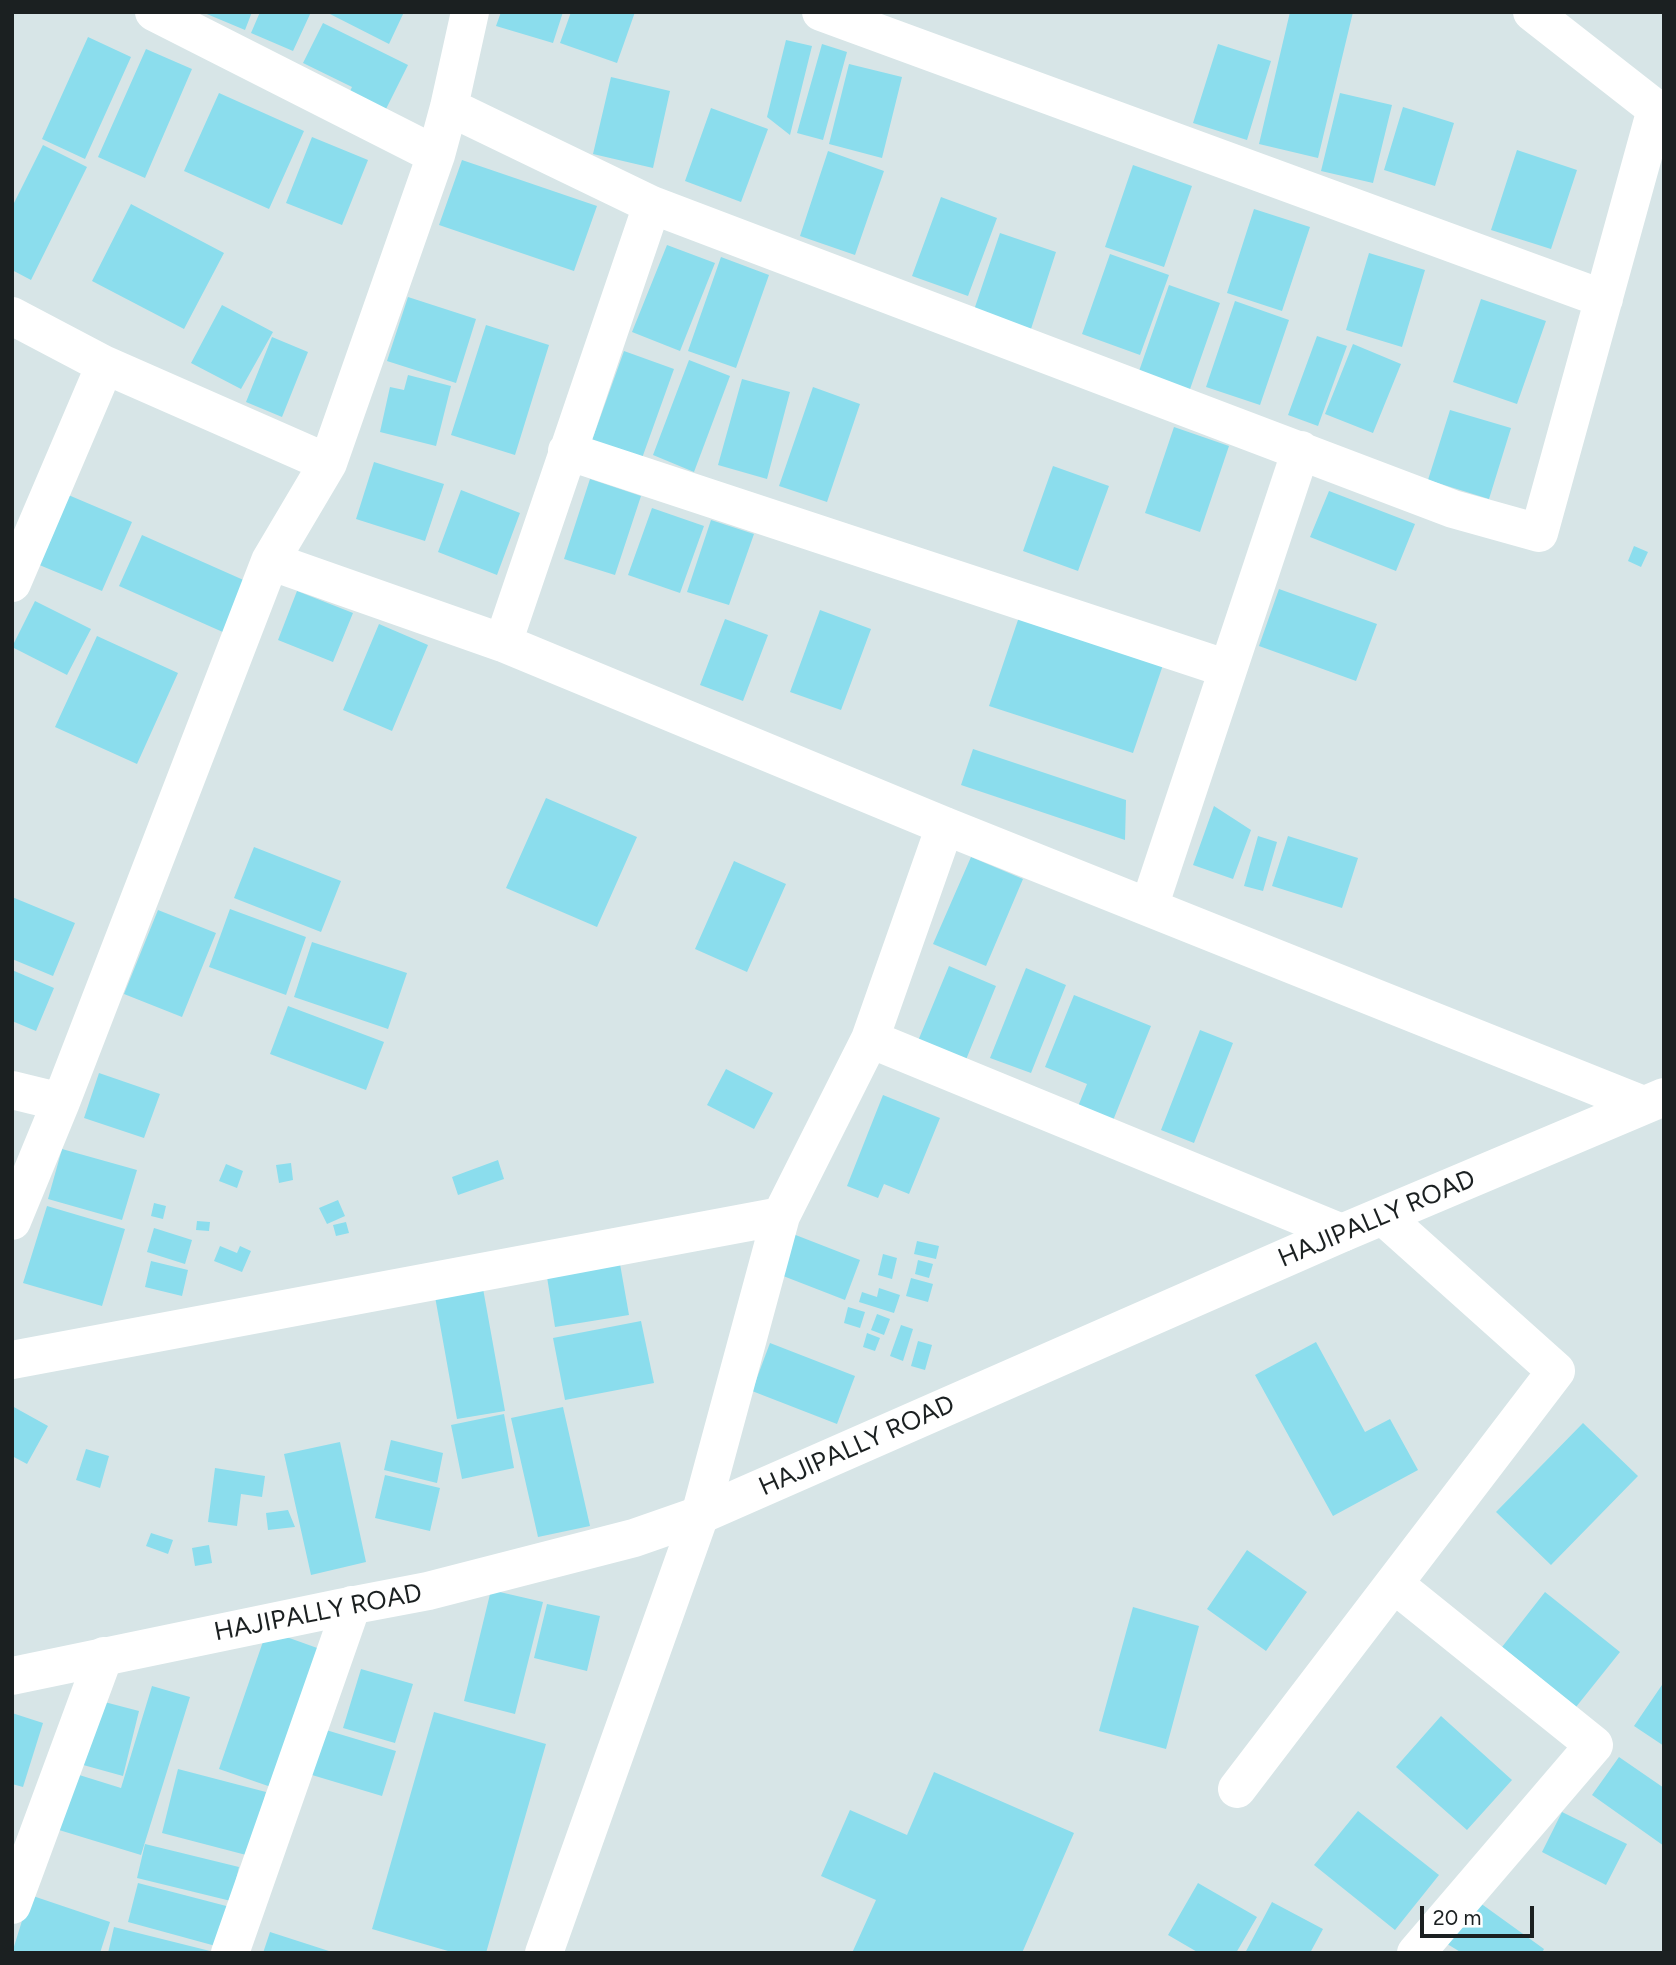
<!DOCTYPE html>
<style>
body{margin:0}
#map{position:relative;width:1676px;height:1965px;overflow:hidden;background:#d7e5e7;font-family:Figtree,sans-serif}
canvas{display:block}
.frame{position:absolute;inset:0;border:14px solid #1b2021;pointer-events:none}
.scale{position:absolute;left:1420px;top:1906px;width:114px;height:32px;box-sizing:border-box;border:4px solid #1b2021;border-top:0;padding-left:9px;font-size:21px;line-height:24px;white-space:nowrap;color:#1b2021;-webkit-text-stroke:5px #fff;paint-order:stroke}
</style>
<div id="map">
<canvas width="1676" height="1965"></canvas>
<div class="frame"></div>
<div class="scale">20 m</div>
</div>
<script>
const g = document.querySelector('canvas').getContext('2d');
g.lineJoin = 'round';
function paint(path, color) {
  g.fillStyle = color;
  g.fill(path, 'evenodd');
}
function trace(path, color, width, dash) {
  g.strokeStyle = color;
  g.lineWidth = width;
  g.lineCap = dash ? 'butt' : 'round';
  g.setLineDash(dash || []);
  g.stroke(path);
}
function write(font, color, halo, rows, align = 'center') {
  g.font = font + ' Figtree,sans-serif';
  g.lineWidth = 5;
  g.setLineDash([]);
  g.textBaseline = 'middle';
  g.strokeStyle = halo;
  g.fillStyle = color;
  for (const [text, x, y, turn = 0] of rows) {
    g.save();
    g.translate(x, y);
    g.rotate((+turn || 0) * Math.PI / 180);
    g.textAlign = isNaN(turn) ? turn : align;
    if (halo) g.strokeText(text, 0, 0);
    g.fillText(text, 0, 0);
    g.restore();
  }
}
paint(new Path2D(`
 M202 12H252L245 30Z
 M260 12H311L293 51 251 33Z
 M326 12H404L389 44Z
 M501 12H563L553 43 496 26Z
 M571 12H635L617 63 560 43Z
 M1290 12H1353L1318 158 1259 144Z
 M323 23 408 65 381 119 345 102 352 87 303 63Z
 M88 37 131 57 85 159 42 139Z
 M786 40 812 46 790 135 767 117Z
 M822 44 847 52 823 140 797 133Z
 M1218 44 1271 61 1247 140 1193 123Z
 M146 49 192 69 145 178 98 157Z
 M849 64 902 77 882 158 829 144Z
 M611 77 670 91 653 168 593 154Z
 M219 93 304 131 269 209 184 171Z
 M1340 93 1392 105 1373 183 1321 171Z
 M1403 107 1454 123 1435 186 1384 170Z
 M711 108 768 129 741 202 685 181Z
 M312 137 368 160 342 225 286 203Z
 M43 145 87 167 31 280 12 270V207Z
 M1517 150 1577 170 1551 249 1491 230Z
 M828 151 884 171 855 255 800 236Z
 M462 160 597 206 574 271 439 225Z
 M1133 165 1192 186 1164 267 1105 247Z
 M941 197 997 218 968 296 912 276Z
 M131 204 224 253 184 329 92 281Z
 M1254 209 1310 227 1282 311 1227 293Z
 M1000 233 1056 252 1031 329 974 310Z
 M667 245 715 263 680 351 632 332Z
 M1369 253 1425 270 1402 347 1346 330Z
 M1110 254 1169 275 1140 355 1082 334Z
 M721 257 769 275 736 368 688 351Z
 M1169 285 1220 303 1189 392 1138 374Z
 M408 297 476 319 456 383 387 361Z
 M1481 299 1546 321 1517 404 1453 382Z
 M1235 301 1289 320 1260 405 1206 387Z
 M222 305 273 332 241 389 191 363Z
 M486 325 549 345 515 455 451 435Z
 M1317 336 1347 346 1318 426 1288 415Z
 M272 337 308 352 282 417 246 402Z
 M1353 344 1401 364 1373 433 1325 414Z
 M624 351 674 369 641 461 591 443Z
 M689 360 730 376 694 472 653 455Z
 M408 375 451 386 436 446 380 432 390 387 404 390Z
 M742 379 790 392 767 479 718 465Z
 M813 387 860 404 827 502 779 486Z
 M1450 410 1511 428 1489 499 1428 480Z
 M1174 427 1229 446 1200 532 1145 513Z
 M374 462 444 484 425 541 356 519Z
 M1053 466 1109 486 1078 571 1023 551Z
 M590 479 641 496 615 575 564 559Z
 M461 490 520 513 497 575 438 552Z
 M1329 491 1415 524 1396 571 1310 537Z
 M66 494 132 522 102 591 37 564Z
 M652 508 704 526 680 593 628 575Z
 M711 520 754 534 729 605 687 592Z
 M142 535 248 582 225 633 119 586Z
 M1634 546 1648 552 1641 567 1628 561Z
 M1279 589 1377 624 1356 681 1259 646Z
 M297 591 353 613 333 662 278 640Z
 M35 601 91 629 67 675 12 647Z
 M820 610 871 629 841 710 790 692Z
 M1020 614 1164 662 1133 753 989 706Z
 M725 619 768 635 743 701 700 685Z
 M379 624 428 645 392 731 343 710Z
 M97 636 178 673 137 764 55 727Z
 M973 749 1126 800 1125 840 961 785Z
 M546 798 637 837 597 927 506 888Z
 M1214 806 1251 830 1233 879 1193 865Z
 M1258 836 1277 842 1263 891 1244 886Z
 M1288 836 1358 858 1342 908 1272 886Z
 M254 847 341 881 321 932 234 898Z
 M971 857 1023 879 986 966 933 944Z
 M734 861 786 884 747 972 695 949Z
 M12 897 75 923 53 976 12 959Z
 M230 909 306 937 286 995 209 967Z
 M158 910 216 933 182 1017 124 994Z
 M312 942 407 973 388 1029 294 997Z
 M949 966 996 986 961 1072 913 1053Z
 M1026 968 1066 985 1031 1073 990 1058Z
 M12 970 54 988 36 1031 12 1021Z
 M1074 995 1151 1026 1112 1123 1077 1109 1087 1084 1045 1067Z
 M288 1006 384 1042 366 1090 270 1054Z
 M1200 1030 1233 1043 1194 1143 1161 1130Z
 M726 1069 773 1093 754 1129 707 1105Z
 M99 1073 160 1094 144 1138 84 1118Z
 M883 1095 940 1118 909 1194 884 1184 878 1198 847 1186Z
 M62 1149 137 1170 122 1220 48 1199Z
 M498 1160 504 1179 458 1195 452 1177Z
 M291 1163 293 1180 279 1183 276 1165Z
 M226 1164 243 1171 237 1188 219 1181Z
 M338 1200 345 1216 327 1224 319 1208Z
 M154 1203 166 1206 163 1219 151 1216Z
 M47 1206 125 1229 102 1306 23 1283Z
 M197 1221 210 1222 209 1231 196 1230Z
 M346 1222 349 1233 336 1236 333 1225Z
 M154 1228 192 1240 185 1264 147 1252Z
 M793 1234 860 1260 845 1300 778 1274Z
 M917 1241 939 1246 936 1259 914 1254Z
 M220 1246 237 1253 240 1246 251 1251 242 1272 214 1261Z
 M883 1254 897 1258 892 1279 878 1275Z
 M918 1260 933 1264 929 1278 915 1274Z
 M151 1261 188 1270 182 1296 145 1287Z
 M620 1264 629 1315 555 1327 547 1277Z
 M911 1278 933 1284 928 1302 906 1296Z
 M482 1283 505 1411 457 1419 434 1291Z
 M879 1288 900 1295 894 1313 859 1302 862 1292 877 1297Z
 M848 1307 865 1312 860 1328 844 1323Z
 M877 1314 890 1319 884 1335 871 1330Z
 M641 1321 654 1383 565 1400 553 1338Z
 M901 1325 913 1329 903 1361 890 1356Z
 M867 1333 880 1338 875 1351 863 1347Z
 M918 1341 932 1345 925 1370 911 1366Z
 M1316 1342 1365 1432 1390 1419 1418 1470 1333 1516 1255 1375Z
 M770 1343 855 1376 837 1424 752 1391Z
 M12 1406 48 1426 27 1464 12 1456Z
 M563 1407 590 1526 538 1537 511 1418Z
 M504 1414 514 1468 462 1479 451 1425Z
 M1583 1423 1638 1476 1551 1565 1496 1512Z
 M391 1440 443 1453 437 1483 384 1470Z
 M340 1442 366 1562 311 1575 284 1454Z
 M86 1449 109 1456 100 1488 76 1480Z
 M215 1468 265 1476 262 1497 241 1494 237 1526 208 1522Z
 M385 1475 440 1488 430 1531 375 1518Z
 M288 1510 295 1527 268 1530 266 1513Z
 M151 1533 173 1540 168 1554 146 1546Z
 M209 1545 212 1563 195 1566 192 1548Z
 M1247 1550 1307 1592 1266 1651 1207 1609Z
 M491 1590 543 1602 515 1714 464 1701Z
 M1545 1592 1620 1652 1576 1707 1502 1647Z
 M547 1604 600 1616 587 1671 534 1658Z
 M1133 1607 1199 1626 1166 1749 1099 1731Z
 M267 1630 320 1649 271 1787 219 1769Z
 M361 1669 413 1684 395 1743 343 1728Z
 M1664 1682V1746L1634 1726Z
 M152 1686 190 1697 141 1855 59 1830 76 1774 121 1788Z
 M93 1699 139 1711 123 1776 76 1763Z
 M434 1712 546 1744 486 1953H455L372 1929Z
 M12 1713 43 1723 23 1787 12 1784Z
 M1441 1716 1512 1780 1467 1830 1396 1767Z
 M316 1727 396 1751 382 1796 302 1772Z
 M1619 1757 1664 1788V1846L1592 1795Z
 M178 1769 266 1792 250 1856 162 1833Z
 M934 1772 1074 1833 1022 1953H852L876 1900 821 1876 850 1810 907 1835Z
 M1358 1811 1439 1875 1395 1930 1314 1865Z
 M1562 1812 1627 1844 1606 1885 1542 1852Z
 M145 1844 239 1867 231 1901 137 1878Z
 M138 1883 234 1908 223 1948 128 1922Z
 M1198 1883 1257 1917 1236 1953H1199L1168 1935Z
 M30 1895 110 1922 100 1953H12Z
 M1476 1900 1544 1949 1542 1953H1462L1444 1942Z
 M1272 1902 1323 1929 1310 1953H1245Z
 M114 1927 214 1952V1953H108Z
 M270 1932 332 1952V1953H263Z`), '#8bdded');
trace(new Path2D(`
 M154 12 436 155
 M821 12 1604 299
 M449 107 652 205 1453 509 1539 533 1656 109 1532 12
 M12 316 105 365 328 463
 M567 451 1228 669
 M270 561 503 643 945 826 1643 1105
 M12 583 105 365
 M503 643 652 205
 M1149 907 1301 450
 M870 1039 1342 1233
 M12 1090 61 1102
 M12 1221 61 1102 270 561 328 463 436 155 449 107 470 12
 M12 1360 781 1216
 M1394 1584 1594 1745 1416 1953
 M1237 1789 1556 1371 1384 1217
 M12 1905 104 1656
 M230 1953 352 1605
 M544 1953 700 1515 781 1216 870 1039 945 826`), '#fff', 38);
trace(new Path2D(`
 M12 1676 339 1608 428 1591 634 1538 700 1515 1342 1233 1664 1097`), '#fff', 38);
write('26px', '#1b2021', '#fff', [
 ["HAJIPALLY ROAD",1377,1219,-23],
 ["HAJIPALLY ROAD",857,1446,-24],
 ["HAJIPALLY ROAD",318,1613,-11]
]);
</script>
